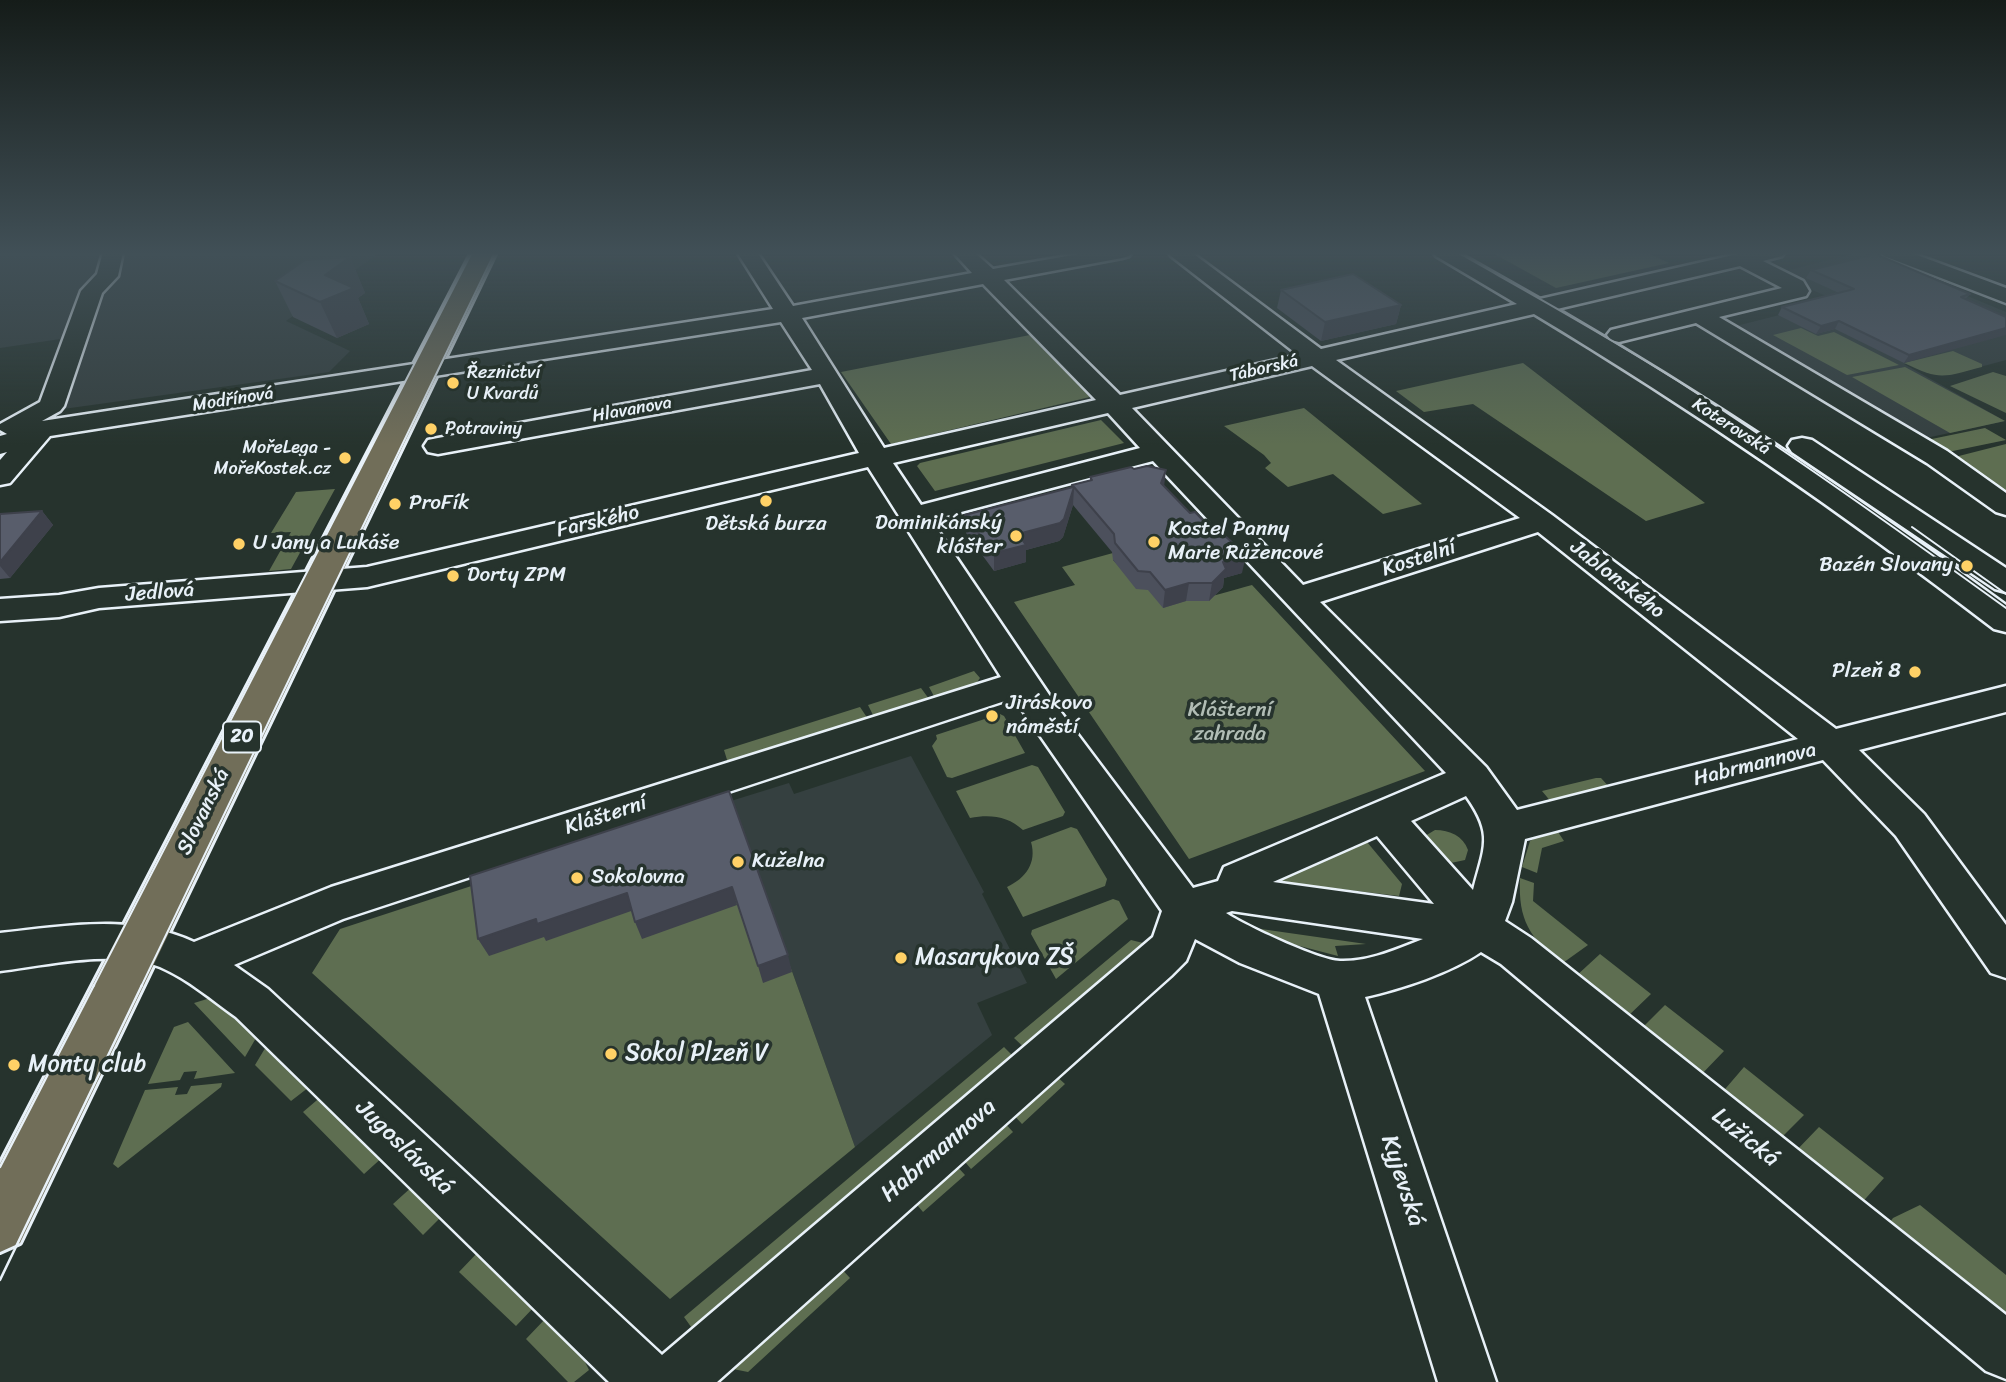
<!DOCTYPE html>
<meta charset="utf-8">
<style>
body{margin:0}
canvas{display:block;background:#26332d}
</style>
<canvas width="2006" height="1382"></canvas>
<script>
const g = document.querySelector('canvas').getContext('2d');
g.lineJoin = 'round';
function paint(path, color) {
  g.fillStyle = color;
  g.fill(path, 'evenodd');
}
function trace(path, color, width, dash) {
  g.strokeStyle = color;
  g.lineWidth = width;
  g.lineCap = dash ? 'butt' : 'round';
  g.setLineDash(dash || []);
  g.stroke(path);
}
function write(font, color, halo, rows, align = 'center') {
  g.font = font + ' Sriracha,sans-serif';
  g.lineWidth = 7;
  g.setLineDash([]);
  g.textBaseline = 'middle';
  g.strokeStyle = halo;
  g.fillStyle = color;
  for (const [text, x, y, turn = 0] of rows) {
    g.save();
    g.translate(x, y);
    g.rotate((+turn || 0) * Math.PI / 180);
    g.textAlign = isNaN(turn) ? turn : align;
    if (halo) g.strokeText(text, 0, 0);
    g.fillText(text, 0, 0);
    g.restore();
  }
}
paint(new Path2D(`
 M0 252H380L286 321 350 351 329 372 20 415 41 401 60 339 0 348Z
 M1861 252 2006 312V360L1950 375 1918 360 1904 364 2005 421 1926 438 1736 326 1836 301 1777 273Z
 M911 756 984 892 982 894 1027 983 977 1003 992 1035 855 1147 731 801 789 783 794 794Z`), '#354040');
paint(new Path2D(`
 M1491 252H1645L1669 263 1556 288Z
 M1801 328 1818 336 1834 332 1899 365 1847 375 1773 335Z
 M1030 335 1090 397 891 444 841 372Z
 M1953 351 1982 364V367C1942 377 1942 381 1904 363Z
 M1523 363 1705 503 1646 521 1473 404 1424 412 1396 391Z
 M1905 367 2005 421 1950 433 1852 377Z
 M1993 372 2006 376V413L1950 386Z
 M1304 408 1422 504 1383 514 1333 474 1288 487 1265 468 1271 463 1264 455 1224 426Z
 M1101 420 1124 443 935 491 917 466 920 463Z
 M1985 428 2006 440 1943 453 1922 441Z
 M2006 444V492L1951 458Z
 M335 489 291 569 269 571 291 532 271 533 296 492Z
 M1113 553V560L1140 589C1155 587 1168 597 1182 599 1205 601 1231 590 1252 585L1425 771 1189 859 1014 602 1075 585 1062 567Z
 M974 671 980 678 975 685 935 698 929 687Z
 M921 688 929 699 874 717 868 705Z
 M860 707 868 719 728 763 724 750Z
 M1000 714 1004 716 1025 753 952 778 947 777 932 746 937 739 936 735Z
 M1032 765 1038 767 1065 812 1063 816 1023 830C1008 816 990 814 970 818L956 791Z
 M1596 778H1601L1610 788 1552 803 1542 791Z
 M731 801 855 1147 670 1299 312 973 340 929Z
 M1554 826 1564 841 1542 848 1537 873 1522 867 1530 841Z
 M1071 827 1077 829 1107 879 1105 886 1023 917 1007 887C1026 878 1037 863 1031 842Z
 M1435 830C1450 830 1463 836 1468 850L1465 860 1446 864 1424 841 1425 836Z
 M1357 842H1367L1402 884 1399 896 1272 881Z
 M1520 878 1534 883 1533 901 1588 945 1560 965C1530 936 1518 921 1520 878Z
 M1113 899 1119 901 1128 919 1056 979 1031 934 1032 930Z
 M1254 928 1366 944 1335 946 1338 956 1273 939Z
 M1131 940 1151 945 1030 1053 1014 1038Z
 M1600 954 1651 994 1626 1018 1575 977Z
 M217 996 260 1031 245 1057 194 1003Z
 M1665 1005 1724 1051 1698 1078 1640 1030Z
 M188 1022 235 1073 194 1079 197 1071 184 1072 180 1080 148 1084 174 1027Z
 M270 1040 313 1084 291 1101 255 1065Z
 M1004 1047 1019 1062 699 1338 684 1317Z
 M1744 1067 1804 1115 1777 1142 1720 1095Z
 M1054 1074 1065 1084 1022 1124 1011 1112Z
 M222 1083 221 1087 118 1168 113 1164 145 1090 178 1087 175 1095 187 1094 191 1086Z
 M323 1095 385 1155 364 1174 303 1112Z
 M1002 1120 1013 1132 971 1169 961 1157Z
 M1819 1127 1884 1178 1858 1207 1793 1154Z
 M954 1163 965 1175 923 1212 913 1200Z
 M414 1185 444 1214 423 1235 393 1204Z
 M1920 1205 2006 1275V1321L1885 1229 1893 1218Z
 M479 1251 535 1306 516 1326 459 1272Z
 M838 1265 850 1278 748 1372 723 1367Z
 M546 1318 580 1352 589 1370 574 1382H568L526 1339Z`), '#5e6e51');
const minor = new Path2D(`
 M103 252H123L118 276 102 293 64 406 60 411 42 421 773 309 737 252H757L793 306 972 273 953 252H974L993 269 1090 252H1132L1129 256 1122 258 1004 280 1120 395 1298 355 1171 256 1168 252H1191L1321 349 1517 304 1436 256 1433 252H1457L1540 299 1742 253 1785 252 1782 256 1763 261 1803 281 1809 291 1806 296 1719 317 1947 451 2006 493V515L1996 512 1927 463 1696 323 1619 342 1611 340 1607 335 1611 330 1782 288 1740 266 1557 309C1712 399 1861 499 2006 605V632L1994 629C1846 515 1694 410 1534 314L1336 360 1552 515 1836 729 2006 686V712L1859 750 1924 814 2006 925V978L1991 973 1896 836 1823 760 1525 839 1512 902 1505 921 1531 938 2006 1315V1379L1986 1371 1501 964 1481 952C1450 973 1401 989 1365 997L1496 1382H1438L1319 994 1240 963 1195 939 1186 961 1171 976 717 1382H609L236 1017C212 1000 188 979 160 967 115 949 47 965 0 971V933C66 926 131 913 194 942L331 887 1001 677 868 467 367 587 99 608 59 617 0 621V599L59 595 99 588 367 567 859 453 820 384 438 454 428 452 424 446 428 440 438 438 812 370 781 322 50 436 10 483 0 485V460L7 452 0 454V436L7 434 0 430V424L40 402 81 291 97 274ZM983 284 1096 400 884 448 802 318ZM1312 366 1520 518 1303 585 1132 408ZM1108 413 1140 448 921 505 893 463ZM1153 461 1446 773 1224 867 1218 881 1193 888 1060 711 931 520ZM1538 532 1798 739 1517 810 1486 767 1320 602ZM1014 698 1162 911 1153 937 662 1355 268 989 234 965 343 919ZM1466 796C1494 835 1484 847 1473 890L1411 821ZM1377 836 1434 904 1273 882ZM1232 911 1423 939C1397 949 1369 962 1340 961 1318 960 1246 926 1226 913Z
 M1881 252H1909L2006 288V303L1884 256Z
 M1802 438 1812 440 2006 568V592L1995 589 1792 452 1788 446 1792 440Z`);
const major = new Path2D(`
 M472 252H496L20 1243 0 1252V1164Z`);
trace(minor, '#e8f1f8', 5);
trace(major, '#e8f1f8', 6);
paint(minor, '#26332d');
paint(major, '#716e59');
trace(new Path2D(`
 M1457 252C1531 294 1606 335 1678 381 1790 453 1898 530 2006 608
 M1912 527 2006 594
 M93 987 472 252
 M141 987 495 252`), '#e8f1f8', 2);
trace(new Path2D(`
 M0 1167 94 985
 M0 1280 142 985`), '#e8f1f8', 2.5);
paint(new Path2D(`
 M350 257 365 293 358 298 369 324 337 338 293 317 275 281Z
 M1811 270 1970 294 1904 363 1835 329 1816 334 1778 315 1782 307 1839 293 1806 278Z
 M1281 290 1401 305 1396 324 1321 341 1277 308Z
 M1134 469 1164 487 1242 573 1224 578 1223 587 1209 601H1186L1163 608 1148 590 1136 589 1113 560 1112 552 1073 505 1063 537 1059 541 1026 550V562L994 571 966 533 965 515 1072 487V485L1090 480V477Z
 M42 511 53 525 10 578 0 579V514Z`), '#4c505c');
paint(new Path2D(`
 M350 257 365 293 358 298 369 324 337 338 320 302 325 275Z
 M1401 305 1396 324 1321 341 1325 322Z
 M1839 321 1835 329 1816 334 1821 326Z
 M2006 328V335L1904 363 1909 355Z
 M1166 470 1164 487 1161 483Z
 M1074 487 1073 505 1063 537 1059 541 1026 550V562L994 571V553Z
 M42 511 53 525 10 578 0 566V562Z
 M1246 555 1242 573 1224 578 1223 587 1209 601 1212 583 1223 562Z
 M1189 583 1186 601 1163 608 1165 590Z
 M732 887 737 905 642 939 635 922Z
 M627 893 634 910 546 941 544 937 489 956 478 939 536 919Z
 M788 955 792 972 763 983 758 966Z`), '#3e414b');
const building = new Path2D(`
 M1875 254 1970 294 1961 297 2006 317V328L1909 355 1839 321 1821 326 1782 307 1854 289 1811 270Z
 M350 257 325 275 354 288 320 302 275 281 305 260Z
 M1353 274 1401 305 1325 322 1281 290Z
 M1147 466 1166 470 1161 483 1190 513 1195 512 1219 537 1224 535 1246 555 1223 562 1226 569 1212 583H1189L1165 590 1150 572 1138 571 1115 543 1114 534 1074 487 1064 519 1060 523 1018 534 1026 545 994 553 965 515 1073 487 1072 485 1092 480 1090 477 1131 467 1134 469Z
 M42 511 0 562V514Z
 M729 791 788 955 758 966 732 887 635 922 627 893 537 924 536 919 478 939 470 876Z`);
paint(building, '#585d6b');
trace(building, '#3e414b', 2);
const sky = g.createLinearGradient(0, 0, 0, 445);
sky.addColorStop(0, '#151c19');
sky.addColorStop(0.57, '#415057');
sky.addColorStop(1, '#41505700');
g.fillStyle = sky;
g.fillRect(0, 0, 2006, 445);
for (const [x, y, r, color] of [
 [453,383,7,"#ffd166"],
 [431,429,7,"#ffd166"],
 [345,458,7,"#ffd166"],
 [766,501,7,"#ffd166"],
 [395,504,7,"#ffd166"],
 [1016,536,7,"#ffd166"],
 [1154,542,7,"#ffd166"],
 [239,544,7,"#ffd166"],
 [1967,566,7,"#ffd166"],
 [453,576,7,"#ffd166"],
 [1915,672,7,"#ffd166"],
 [992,716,7,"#ffd166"],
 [738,862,7,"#ffd166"],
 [577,878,7,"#ffd166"],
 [901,958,7,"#ffd166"],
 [611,1054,7,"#ffd166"],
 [14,1065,7,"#ffd166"]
]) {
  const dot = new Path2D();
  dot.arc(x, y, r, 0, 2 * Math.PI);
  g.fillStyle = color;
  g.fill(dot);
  trace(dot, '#26332d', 2.5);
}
write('18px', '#e8f1f8', '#26332d', [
 ["Táborská",1264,369,-13],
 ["Modřínová",233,400,-9],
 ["Hlavanova",632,410,-10],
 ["Koterovská",1731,427,33]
]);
write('18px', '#e8f1f8', '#26332d', [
 ["Řeznictví",467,373],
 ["U Kvardů",467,394],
 ["Potraviny",445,429],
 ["MořeLega -",331,448,"right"],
 ["MořeKostek.cz",331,469,"right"]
], 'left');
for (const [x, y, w] of [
 [242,737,38]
]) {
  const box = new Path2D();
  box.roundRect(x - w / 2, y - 15.5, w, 31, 5);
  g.fillStyle = '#26332d';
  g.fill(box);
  trace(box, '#e8f1f8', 2);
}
write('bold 19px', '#e8f1f8', null, [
 ["20",242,737]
]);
write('21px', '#e8f1f8', '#26332d', [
 ["ProFík",409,504],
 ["Dominikánský",1002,524,"right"],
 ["klášter",1002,548,"right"],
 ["Dětská burza",766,525,"center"],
 ["Kostel Panny",1168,530],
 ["Marie Růžencové",1168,554],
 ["U Jany a Lukáše",253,544],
 ["Bazén Slovany",1953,566,"right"],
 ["Dorty ZPM",467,576],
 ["Plzeň 8",1901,672,"right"],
 ["Jiráskovo",1006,704],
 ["náměstí",1006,728],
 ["Kuželna",752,862],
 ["Sokolovna",591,878]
], 'left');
write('21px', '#e8f1f8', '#26332d', [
 ["Farského",598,522,-13],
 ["Kostelní",1419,559,-18],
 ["Jablonského",1617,580,38],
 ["Jedlová",160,593,-4],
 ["Habrmannova",1755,765,-14],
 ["Slovanská",204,812,-64],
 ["Klášterní",606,816,-18]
]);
write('21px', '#b1bdb5', '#26332d', [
 ["Klášterní",1230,711],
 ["zahrada",1230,735]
]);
write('24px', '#e8f1f8', '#26332d', [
 ["Masarykova ZŠ",915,958],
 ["Sokol Plzeň V",625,1054],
 ["Monty club",28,1065]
], 'left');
write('24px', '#e8f1f8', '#26332d', [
 ["Lužická",1745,1138,39],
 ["Jugoslávská",404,1148,44],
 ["Habrmannova",939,1151,-41],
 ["Kyjevská",1402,1181,72]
]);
</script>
